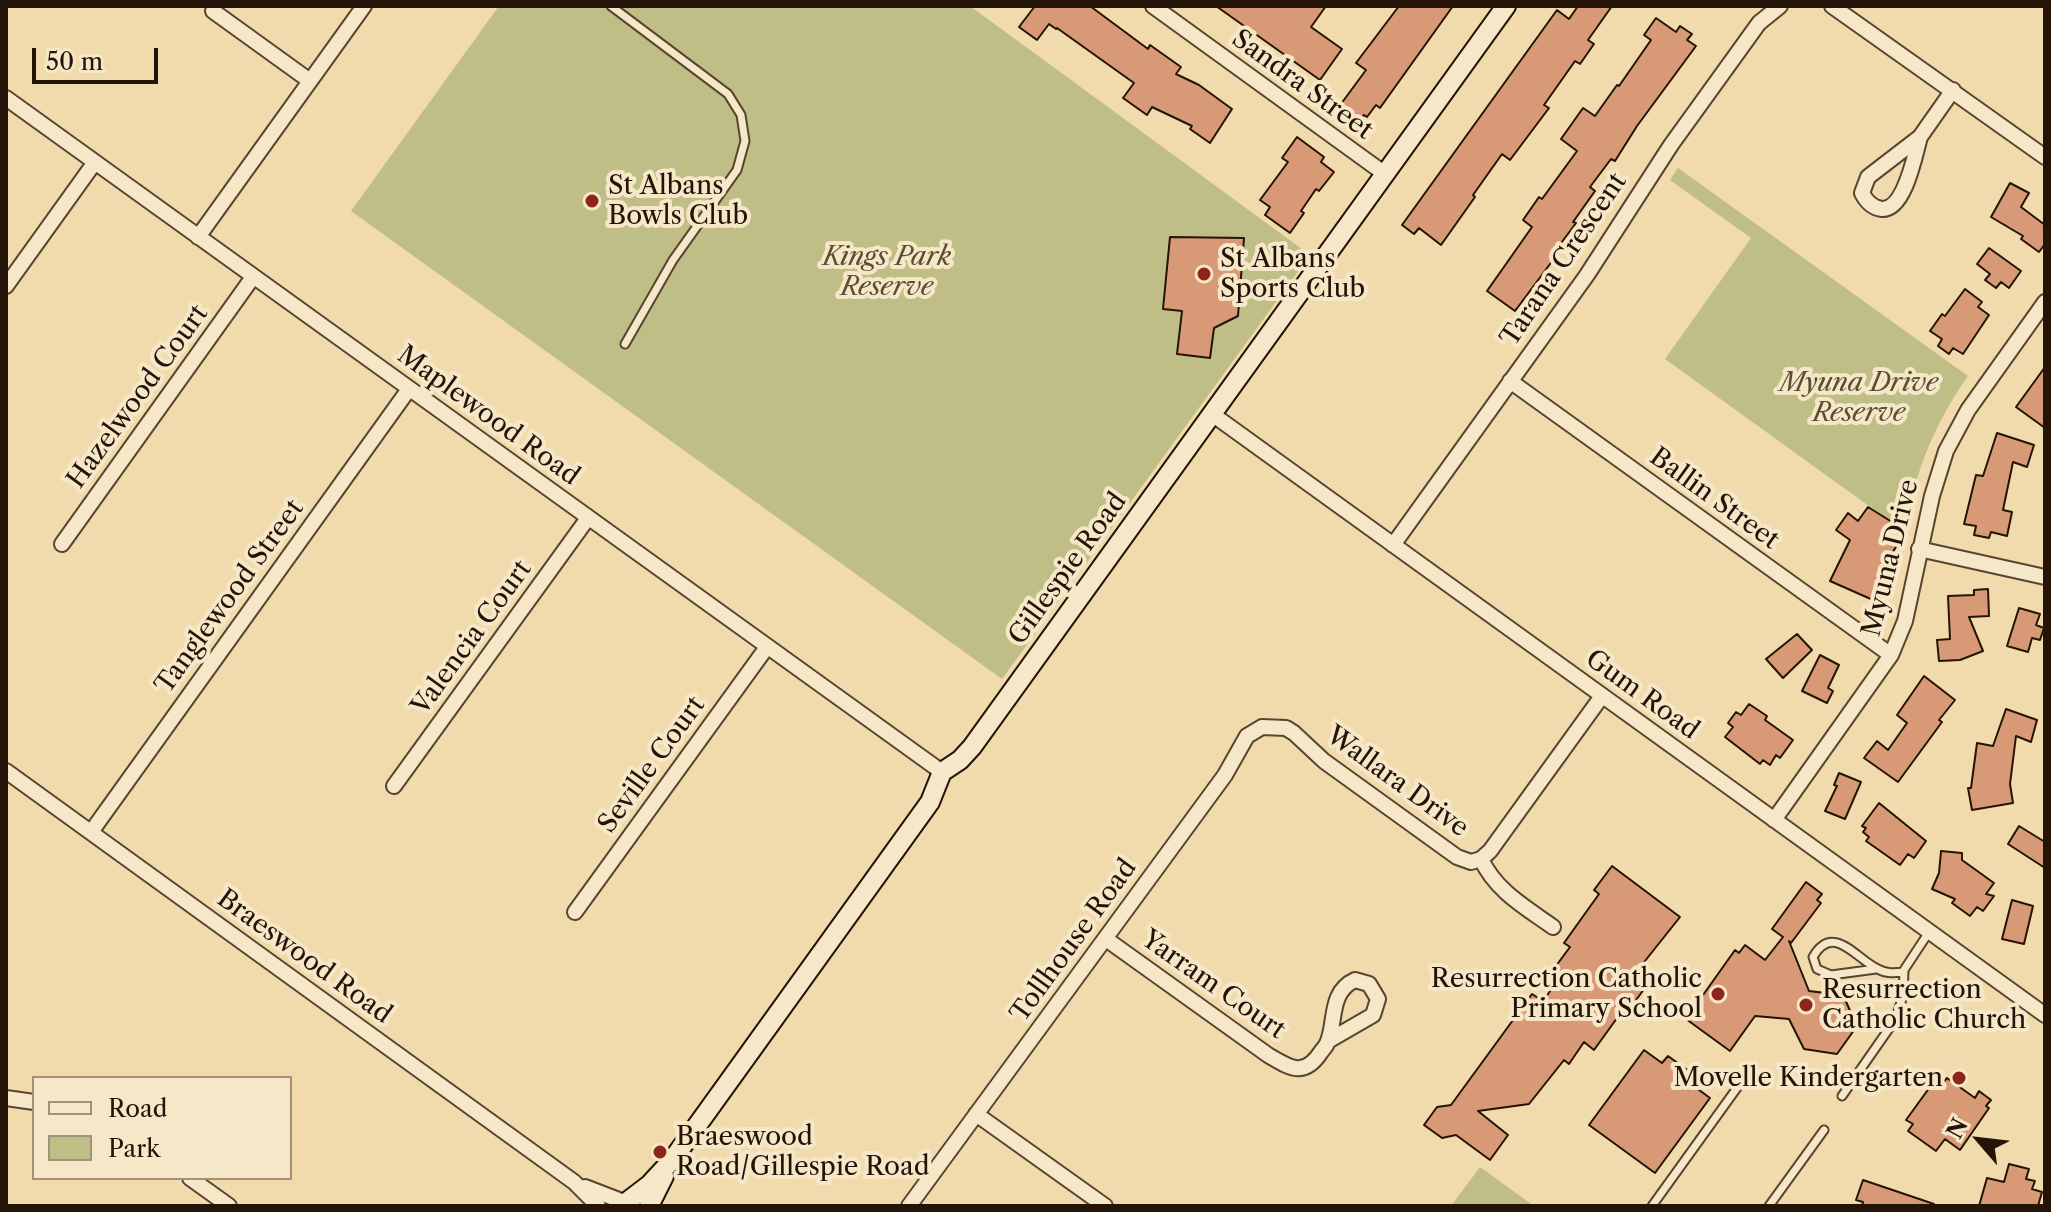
<!DOCTYPE html>
<style>
body{margin:0}
#map{position:relative;width:2051px;height:1212px;overflow:hidden;background:#f1daab;font-family:"Libre Caslon Text",serif}
canvas{display:block}
.frame{position:absolute;inset:0;border:8px solid #241307;pointer-events:none}
.legend{position:absolute;left:32px;top:1076px;width:260px;height:104px;box-sizing:border-box;background:#f6e7c8;border:2px solid #a2927b;margin:0;padding:10px 14px;list-style:none;font-size:24px;color:#241307}
.legend li{display:flex;align-items:center;gap:16px;height:40px}
.legend b{width:40px;border:2px solid #a2927b}
.north{position:absolute;left:1939px;top:1100px;width:80px;height:80px;-webkit-text-stroke:6px #f6e7c8;paint-order:stroke;rotate:298deg;font-size:22px;font-weight:700;line-height:32px;text-align:center;color:#241307}
.north::after{content:'';display:block;margin:auto;width:28px;height:36px;background:#241307;clip-path:polygon(50% 0,100% 100%,50% 72%,0 100%)}
.scale{position:absolute;left:32px;top:48px;width:126px;height:36px;box-sizing:border-box;border:4px solid #241307;border-top:0;padding-left:10px;font-size:24px;line-height:28px;white-space:nowrap;color:#241307;-webkit-text-stroke:6px #f6e7c8;paint-order:stroke}
</style>
<div id="map">
<canvas width="2051" height="1212"></canvas>
<div class="frame"></div>
<ul class="legend">
<li><b style="height:10px;background:#f6e7c8"></b>Road</li>
<li><b style="height:22px;background:#bebe86"></b>Park</li>
</ul>
<div class="north">N</div>
<div class="scale">50 m</div>
</div>
<script>
const g = document.querySelector('canvas').getContext('2d');
g.lineJoin = 'round';
function paint(path, color) {
  g.fillStyle = color;
  g.fill(path, 'evenodd');
}
function trace(path, color, width, dash) {
  g.strokeStyle = color;
  g.lineWidth = width;
  g.lineCap = dash ? 'butt' : 'round';
  g.setLineDash(dash || []);
  g.stroke(path);
}
function write(font, color, halo, rows, align = 'center') {
  g.font = font + ' "Libre Caslon Text",serif';
  g.lineWidth = 8;
  g.setLineDash([]);
  g.textBaseline = 'middle';
  g.strokeStyle = halo;
  g.fillStyle = color;
  for (const [text, x, y, turn = 0] of rows) {
    g.save();
    g.translate(x, y);
    g.rotate((+turn || 0) * Math.PI / 180);
    g.textAlign = isNaN(turn) ? turn : align;
    if (halo) g.strokeText(text, 0, 0);
    g.fillText(text, 0, 0);
    g.restore();
  }
}
paint(new Path2D(`
 M499 6H970L1310 255 1002 679 351 211Z
 M1678 168 1968 376C1934 424 1914 474 1905 532L1665 359 1751 238 1670 180Z
 M1480 1167 1534 1206H1451Z`), '#bebe86');
const building = new Path2D(`
 M1035 6H1090L1148 49 1150 45 1181 67 1176 74 1199 85 1232 109 1210 143 1190 129 1192 126 1152 107 1147 115 1123 98 1134 83 1057 28 1056 29 1049 24 1037 40 1019 27Z
 M1216 6H1326L1311 27 1342 49 1320 80Z
 M1399 6H1453L1380 108 1376 105 1367 117 1364 115 1358 122 1338 108 1366 70 1356 63Z
 M1578 6H1612L1588 40 1594 44 1580 64 1575 61 1544 105 1549 108 1510 160 1502 154 1473 195 1475 197 1441 245 1419 228 1414 234 1402 225 1557 10 1569 19Z
 M1656 18 1676 32 1680 26 1692 34 1687 40 1696 46 1637 126 1615 161 1611 159 1590 187 1595 191 1573 222 1576 223 1556 250 1559 252 1515 311 1487 291 1532 227 1523 220 1539 197 1542 199 1577 151 1561 139 1583 108 1595 116 1617 85 1619 86 1651 40 1644 35Z
 M1297 137 1324 157 1321 162 1334 172 1319 191 1316 189 1301 211 1304 213 1290 233 1265 215 1270 207 1260 200 1288 162 1282 158Z
 M2010 183 2029 193 2021 207 2045 225V244L2039 252 2021 239 2023 236 1991 217Z
 M1170 237 1244 238 1238 316 1214 328 1210 358 1177 354 1182 311 1163 309Z
 M1989 248 2021 271 2009 288 2001 282 1996 288 1985 280 1990 274 1977 264Z
 M1965 289 1982 302 1978 307 1989 315 1963 354 1953 348 1949 354 1938 346 1942 339 1930 331 1942 314 1945 316Z
 M2045 367V428L2016 407Z
 M1997 433 2034 445 2027 467 2013 462 2003 510 2012 512 2007 536 1991 532 1989 538 1974 535 1976 526 1964 524 1976 475 1983 476Z
 M1868 507 1892 522 1881 536 1897 545 1876 581 1881 584 1873 600 1830 581 1850 540 1836 530 1848 513 1858 521Z
 M1988 589 1989 616 1969 617 1983 651 1960 660 1939 661 1937 640 1950 639 1948 596 1974 595V590Z
 M2019 608 2040 614 2036 625 2044 628 2040 640 2032 638 2028 652 2007 646Z
 M1797 634 1812 650 1783 678 1766 659Z
 M1820 655 1839 665 1828 688 1833 691 1827 703 1802 691Z
 M1924 676 1955 700 1939 720 1942 722 1898 782 1864 758 1877 741 1888 750 1907 723 1897 715Z
 M1749 704 1767 716 1765 720 1793 740 1780 758 1776 755 1770 765 1763 760 1760 764 1725 737 1733 727 1728 723 1736 712 1741 715Z
 M2006 709 2037 720 2031 742 2016 736 2010 784 2013 803 1972 810 1968 788H1971L1977 743 1993 746Z
 M1839 773 1861 782 1845 819 1825 811 1837 786 1834 785Z
 M1879 803 1926 841 1914 858 1908 854 1900 865 1866 841 1869 837 1863 832 1866 828 1862 826Z
 M2019 826 2045 842V868L2008 844Z
 M1941 851 1962 853V860L1994 883 1986 894 1994 896 1983 911 1977 907 1970 916 1952 903 1955 899 1932 889 1939 873Z
 M1612 866 1680 917 1637 971 1645 977 1639 985 1644 989 1629 1010 1625 1007 1594 1050 1584 1042 1569 1064 1564 1060 1529 1104 1478 1111 1508 1135 1490 1160 1456 1135 1442 1138 1424 1125 1437 1107 1451 1105 1532 994 1543 1001 1558 980 1550 974 1570 947 1564 943 1599 894 1594 890Z
 M1806 882 1822 894 1817 900 1821 903 1791 943 1789 941 1809 991 1843 995 1857 1026 1837 1054 1804 1049 1789 1019 1755 1016 1730 1051 1686 1019 1735 950 1739 953 1745 945 1765 960 1783 937 1772 929Z
 M2012 900 2033 906 2024 944 2002 939Z
 M1644 1050 1662 1063 1668 1056 1697 1077 1691 1084 1710 1098 1655 1173 1589 1125Z
 M1947 1078 1975 1098 1979 1091 1991 1100 1986 1106 1989 1108 1960 1150 1945 1139 1936 1151 1908 1131 1913 1124 1906 1120 1935 1080 1941 1085Z
 M2009 1164 2029 1169 2026 1179 2035 1181 2032 1189 2042 1192 2038 1206H1979L1987 1178 2004 1182Z
 M1863 1180 1934 1204 1933 1206H1862L1863 1202 1856 1200Z`);
paint(building, '#d89a76');
trace(building, '#241307', 2);
const lane = new Path2D(`
 M611 6 728 94 741 115 745 141 737 170 673 260 625 344
 M1876 969 1831 975 1817 969 1813 957C1833 922 1856 959 1878 969 1886 974 1895 973 1904 972
 M1842 1096 1895 1020 1903 996 1904 970 1929 932
 M1652 1206 1747 1074
 M1769 1206 1824 1130`);
const street = new Path2D(`
 M1153 6 1385 174
 M1832 6 2045 157
 M213 11 310 81
 M6 98 942 772
 M1920 137C1915 154 1905 210 1882 209 1873 208 1866 201 1862 193L1868 177 1920 137 1953 90
 M198 237 364 6
 M6 286 95 162
 M1510 381 1891 655
 M1212 414 2045 1015
 M62 544 253 277
 M1393 545 1587 275 1671 145 1759 23 1780 6
 M1919 549 2045 577
 M6 771 574 1182 598 1206
 M394 786 588 518
 M1774 820 1891 655 1905 621 1932 496 1946 451 1968 410 2045 302
 M91 832 409 389
 M1481 859 1490 851 1602 696
 M575 912 767 647
 M1106 939 1268 1055C1290 1068 1304 1078 1321 1052 1324 1048 1327 1045 1328 1041 1336 1021 1329 992 1355 980L1369 984 1378 999 1373 1015 1328 1041
 M6 1098 34 1102
 M976 1114 1105 1206
 M190 1178 229 1206
 M585 1187 624 1202
 M909 1206 1225 775 1247 736 1262 727 1286 728 1294 733 1324 761 1457 857 1471 862 1481 859C1496 891 1525 907 1553 927`);
const secondary = new Path2D(`
 M628 1201 649 1185 673 1159 930 802 942 772 960 760 972 747 1506 6
 M649 1206 664 1176`);
trace(lane, '#574530', 11);
trace(street, '#574530', 18);
trace(secondary, '#241307', 22);
trace(lane, '#f6e7c8', 7);
trace(street, '#f6e7c8', 14);
trace(secondary, '#f6e7c8', 18);
for (const [x, y, r, color] of [
 [592,201,8,"#8f2418"],
 [1204,274,8,"#8f2418"],
 [1718,994,8,"#8f2418"],
 [1806,1005,8,"#8f2418"],
 [1959,1078,8,"#8f2418"],
 [660,1152,8,"#8f2418"]
]) {
  const dot = new Path2D();
  dot.arc(x, y, r, 0, 2 * Math.PI);
  g.fillStyle = color;
  g.fill(dot);
  trace(dot, '#f6e7c8', 3);
}
write('26px', '#241307', '#f6e7c8', [
 ["Sandra Street",1302,85,36],
 ["Tarana Crescent",1564,260,-56],
 ["Hazelwood Court",138,397,-54],
 ["Maplewood Road",488,416,36],
 ["Ballin Street",1714,499,36],
 ["Myuna Drive",1891,558,-76],
 ["Gillespie Road",1068,569,-54],
 ["Tanglewood Street",230,597,-54],
 ["Valencia Court",472,638,-54],
 ["Gum Road",1642,695,36],
 ["Seville Court",652,765,-54],
 ["Wallara Drive",1397,782,36],
 ["Tollhouse Road",1074,941,-54],
 ["Braeswood Road",304,957,36],
 ["Yarram Court",1213,985,35]
]);
write('26px', '#241307', '#f6e7c8', [
 ["St Albans",608,186],
 ["Bowls Club",608,216],
 ["St Albans",1220,259],
 ["Sports Club",1220,289],
 ["Resurrection Catholic",1702,979,"right"],
 ["Primary School",1702,1009,"right"],
 ["Resurrection",1822,990],
 ["Catholic Church",1822,1020],
 ["Movelle Kindergarten",1943,1078,"right"],
 ["Braeswood",676,1137],
 ["Road/Gillespie Road",676,1167]
], 'left');
write('italic 26px', '#5a4f33', '#f6e7c8', [
 ["Kings Park",887,257],
 ["Reserve",887,287],
 ["Myuna Drive",1859,383],
 ["Reserve",1859,413]
]);
</script>
